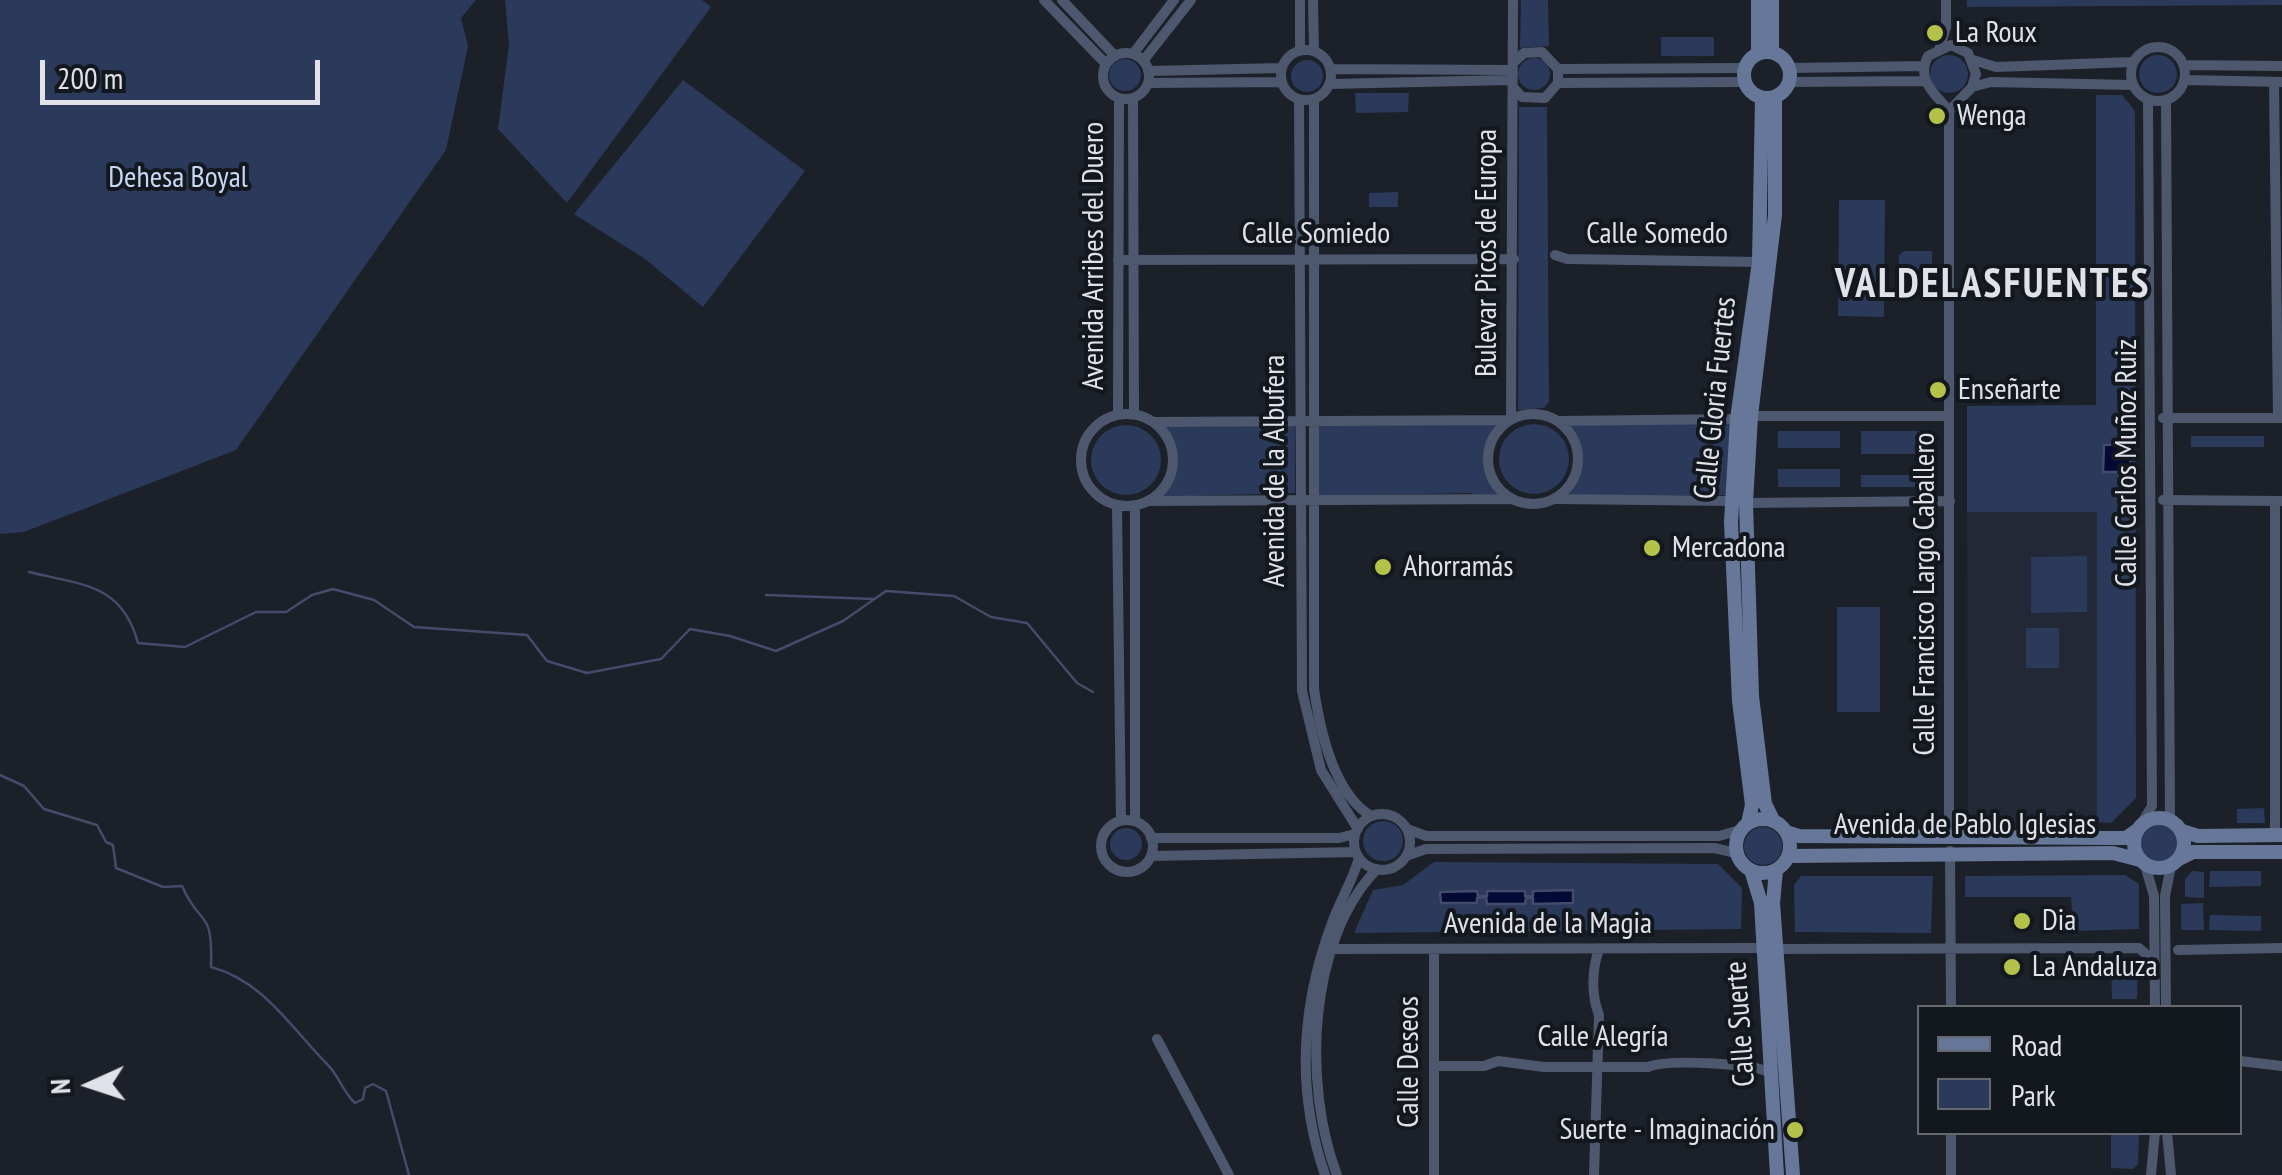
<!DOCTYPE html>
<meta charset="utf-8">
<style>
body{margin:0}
#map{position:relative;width:2282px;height:1175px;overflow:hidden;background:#1c2028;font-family:"PT Sans Narrow",sans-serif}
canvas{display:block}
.legend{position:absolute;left:1917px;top:1005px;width:325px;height:130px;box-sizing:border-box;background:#13171e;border:2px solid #65686f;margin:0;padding:12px 18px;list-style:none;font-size:30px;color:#e0e2e8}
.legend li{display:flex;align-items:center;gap:20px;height:50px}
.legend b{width:50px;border:2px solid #65686f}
.north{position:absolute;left:40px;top:1035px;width:100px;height:100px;-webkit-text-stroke:8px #13171e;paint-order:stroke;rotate:267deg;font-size:28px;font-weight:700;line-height:40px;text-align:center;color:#e0e2e8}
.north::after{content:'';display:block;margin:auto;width:35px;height:45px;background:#e0e2e8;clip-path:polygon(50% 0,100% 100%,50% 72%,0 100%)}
.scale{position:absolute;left:40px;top:60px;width:280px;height:45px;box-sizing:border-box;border:5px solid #e0e2e8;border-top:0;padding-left:12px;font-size:30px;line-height:35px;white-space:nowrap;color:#e0e2e8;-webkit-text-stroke:8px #13171e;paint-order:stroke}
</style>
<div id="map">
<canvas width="2282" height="1175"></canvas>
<ul class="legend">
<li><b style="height:12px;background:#67779a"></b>Road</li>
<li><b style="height:28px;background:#2b395a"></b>Park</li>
</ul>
<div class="north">N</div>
<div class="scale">200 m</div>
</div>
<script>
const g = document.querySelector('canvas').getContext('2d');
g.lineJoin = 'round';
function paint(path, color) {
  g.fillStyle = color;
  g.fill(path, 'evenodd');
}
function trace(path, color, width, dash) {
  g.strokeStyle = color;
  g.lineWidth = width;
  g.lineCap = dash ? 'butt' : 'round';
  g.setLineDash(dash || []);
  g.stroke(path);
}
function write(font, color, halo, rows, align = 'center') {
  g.font = font + ' "PT Sans Narrow",sans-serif';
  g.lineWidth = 8;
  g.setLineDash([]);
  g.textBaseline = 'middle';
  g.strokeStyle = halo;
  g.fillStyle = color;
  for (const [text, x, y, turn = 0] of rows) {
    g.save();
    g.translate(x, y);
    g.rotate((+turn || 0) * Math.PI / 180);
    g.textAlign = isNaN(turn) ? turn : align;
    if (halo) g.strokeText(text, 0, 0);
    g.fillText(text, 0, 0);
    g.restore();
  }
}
paint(new Path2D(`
 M1967 512H2097V822L1968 823Z`), '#222835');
paint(new Path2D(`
 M0 0H476L461 18 468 46 446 150 236 450 24 532 0 534Z
 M505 0H702L711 7 567 203 498 129 509 45Z
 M1521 0H1548L1549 46 1520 48Z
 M1967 0H2282V5L1967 7Z
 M1714 37V56H1661V37Z
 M1930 74a19 19 0 1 1 38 0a19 19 0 1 1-38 0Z
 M2139 74a19 19 0 1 1 38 0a19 19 0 1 1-38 0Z
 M1518 74a16 16 0 1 1 32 0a16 16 0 1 1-32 0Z
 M1109 75a16 16 0 1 1 32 0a16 16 0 1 1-32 0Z
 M1291 76a16 16 0 1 1 32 0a16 16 0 1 1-32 0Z
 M683 80 805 171 703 307 645 259 574 214Z
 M1355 93H1409L1408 112 1356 113Z
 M2096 95H2122L2135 111 2136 798 2111 823 2097 822V512H1967V406L2096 405Z
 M1519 107H1547L1549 402 1544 408 1518 410Z
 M1398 192V207H1369V193Z
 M1839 200H1885L1884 317 1838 316Z
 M1904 251H1932V275H1899V255Z
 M1317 423 1499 424C1481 448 1480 473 1500 496L1473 497 1472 493 1318 496Z
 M1499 459a35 35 0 1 1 70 0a35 35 0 1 1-70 0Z
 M1567 424H1731L1726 495 1567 496C1589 473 1586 447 1567 424Z
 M1160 425 1295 426V493L1160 497C1177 474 1182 447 1160 425Z
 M1091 460a35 35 0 1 1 70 0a35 35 0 1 1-70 0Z
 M1778 431H1840V448H1778Z
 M1861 431H1921V454H1861Z
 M2191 436H2264V447H2191Z
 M1778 469H1840V487H1778Z
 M1861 475H1921V487H1861Z
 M2087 556V612L2031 613V557Z
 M1837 607H1880V712H1837Z
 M2026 628H2059V668H2026Z
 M2264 808 2265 823H2237V809Z
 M1363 841a20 20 0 1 1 40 0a20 20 0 1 1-40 0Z
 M2140 843a19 19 0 1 1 38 0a19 19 0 1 1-38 0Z
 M1744 846a19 19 0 1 1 38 0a19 19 0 1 1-38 0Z
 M1110 844a16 16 0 1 1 32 0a16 16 0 1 1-32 0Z
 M1434 862 1718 864 1742 888 1741 929 1354 933 1373 890 1403 885Z
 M2192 871 2204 872V898L2185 897V879Z
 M2210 871H2261V886L2209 887Z
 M2125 875 2139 884V929L2073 931 2071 897H1965V876Z
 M1801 876H1933L1931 933 1795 932 1794 885Z
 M2203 903 2204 930H2181V904Z
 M2210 915 2261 916V931L2209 930Z
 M2134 961 2138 965 2137 999H2112L2111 963Z
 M2111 1133H2139L2138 1164 2133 1169 2111 1168Z`), '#2b395a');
const water = new Path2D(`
 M2131 444 2130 472H2103L2104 445Z
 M1573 890V903L1533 904V898H1526L1525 904H1487L1486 897 1477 898V903H1441L1440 892 1477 891 1478 896H1487V891H1525V896H1533V891Z`);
paint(water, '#020a35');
trace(water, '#454b6b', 2.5);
trace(new Path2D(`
 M29 572C81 585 122 583 138 643L185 647 256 612H286L312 595 333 589 374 600 414 627 527 635 547 661 587 673 661 659 690 629 730 636 776 651 843 621 886 591 954 596 991 617 1027 623 1077 683 1093 692
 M766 595 874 599
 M0 775 24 786 44 809 97 825 106 842 113 845 116 868 163 887 182 886C201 929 213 907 211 967 264 981 291 1028 328 1065 339 1076 343 1092 355 1103L363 1099 365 1088 373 1084 386 1091 409 1175`), '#454b6b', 2.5);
trace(new Path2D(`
 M1044 0 1106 64
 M1062 0 1115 56
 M1300 0V50
 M1313 0 1314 51
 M2131 74a27 27 0 1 1 54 0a27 27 0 1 1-54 0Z
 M1940 47 1946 27V0
 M1281 75a25 25 0 1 1 50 0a25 25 0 1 1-50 0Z
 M1103 76a23 23 0 1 1 46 0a23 23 0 1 1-46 0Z
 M1133 54 1174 0
 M1973 60 1996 67 2132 62
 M1143 61 1191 0
 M1513 63 1524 53 1542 52 1558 69V83L1545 98 1522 97 1513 87
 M2184 65 2282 66
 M1790 68 1923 66
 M1331 69 1510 70
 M1558 69 1744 68
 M1148 71 1282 68
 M2185 80 2282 82
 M1790 82 1924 81
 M2274 82 2278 418
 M1148 83 1282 82
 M1558 83 1744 82
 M1330 84 1510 80
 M1972 87 1991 82 2132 85
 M1133 98 1134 414
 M1299 100 1302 691 1321 770 1358 829
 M1314 100V689C1320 730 1333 793 1371 816
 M2166 100 2170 820
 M1555 255 1567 259 1759 262
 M1118 260 1514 259
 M1081 460a46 46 0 1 1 92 0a46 46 0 1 1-92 0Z
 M1488 459a45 45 0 1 1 90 0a45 45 0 1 1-90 0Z
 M1118 414 1119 98
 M1751 416H1949
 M2163 418H2281
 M1511 419 1513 0
 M1558 421 1737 419
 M1154 422 1510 420
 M1556 499 1732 501
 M2163 500 2282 501
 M1150 501 1512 499
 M1746 503 1950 501
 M1117 506 1121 821
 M1354 842a28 28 0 1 1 56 0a28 28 0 1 1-56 0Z
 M1101 846a26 26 0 1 1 52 0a26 26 0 1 1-52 0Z
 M1135 821V506
 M2141 824 2152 806 2148 99
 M1407 829 1426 836H1719L1740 830
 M2275 835V501
 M1949 836V111L1972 87 1976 74 1968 53 1951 45 1928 56C1916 81 1934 92 1949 111
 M1151 838H1339L1355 834
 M1950 851 1951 1008
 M1151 856 1356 852
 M1406 856 1426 849 1714 848 1736 853
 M2145 865 2154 896 2155 1008
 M1334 949 1763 948
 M1434 949V1175
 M1776 949 2139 948 2155 962
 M2178 950 2282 948
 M2166 1008 2165 896 2171 866
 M1157 1039 1229 1175
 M2240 1061 2282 1066
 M1434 1066H1484L1498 1061 1544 1067H1648C1668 1059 1752 1063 1771 1073
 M1951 1132V1175
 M2167 1132 2171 1175
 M1325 1175C1296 1091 1301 1006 1332 923 1340 900 1353 880 1359 858
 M1337 1175C1303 1086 1307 941 1377 869
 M1594 1175 1599 1015C1591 994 1592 970 1599 949
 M2151 1175 2155 1132`), '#4d586e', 10);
trace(new Path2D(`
 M1772 51V0
 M1744 75a23 23 0 1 1 46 0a23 23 0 1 1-46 0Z
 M1758 52V0
 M2134 843a25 25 0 1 1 50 0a25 25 0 1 1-50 0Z
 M1736 846a27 27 0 1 1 54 0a27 27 0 1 1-54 0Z
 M1773 820 1765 804 1752 696 1746 503 1751 416 1775 215V98
 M1748 823 1752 805 1739 701 1731 522 1737 419 1759 262 1762 98
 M2182 831 2198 836 2282 835
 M1786 832 1799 836 2111 838H2126L2136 831
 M1788 856 2113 853 2140 860
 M2179 859 2193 852H2282
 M1751 870 1761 903 1777 1175
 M1776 870 1773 903 1793 1175`), '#67779a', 14);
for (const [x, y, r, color] of [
 [1935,33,10,"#b5c249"],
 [1937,116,10,"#b5c249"],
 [1938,390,10,"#b5c249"],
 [1652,548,10,"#b5c249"],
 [1383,567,10,"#b5c249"],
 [2022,921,10,"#b5c249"],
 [2012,967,10,"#b5c249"],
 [1795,1130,10,"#b5c249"]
]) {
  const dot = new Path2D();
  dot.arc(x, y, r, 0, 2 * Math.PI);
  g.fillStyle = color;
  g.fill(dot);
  trace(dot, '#13171e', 4);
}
write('30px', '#e0e2e8', '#13171e', [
 ["La Roux",1955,33],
 ["Wenga",1957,116],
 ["Enseñarte",1958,390],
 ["Mercadona",1672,548],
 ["Ahorramás",1403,567],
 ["Dia",2042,921],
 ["La Andaluza",2032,967],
 ["Suerte - Imaginación",1775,1130,"right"]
], 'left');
write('30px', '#c8d7f6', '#13171e', [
 ["Dehesa Boyal",178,178]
]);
write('30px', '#e0e2e8', '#13171e', [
 ["Calle Somiedo",1316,234],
 ["Calle Somedo",1657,234],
 ["Bulevar Picos de Europa",1487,253,-90],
 ["Avenida Arribes del Duero",1094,256,-90],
 ["Calle Gloria Fuertes",1716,398,-84],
 ["Calle Carlos Muñoz Ruiz",2127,463,-90],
 ["Avenida de la Albufera",1275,471,-90],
 ["Calle Francisco Largo Caballero",1925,594,-90],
 ["Avenida de Pablo Iglesias",1965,825],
 ["Avenida de la Magia",1548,924],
 ["Calle Suerte",1741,1024,-94],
 ["Calle Alegría",1603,1037],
 ["Calle Deseos",1409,1062,-90]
]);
g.letterSpacing = '2.5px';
write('bold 40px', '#e0e2e8', '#13171e', [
 ["VALDELASFUENTES",1993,286]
]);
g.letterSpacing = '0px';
</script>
